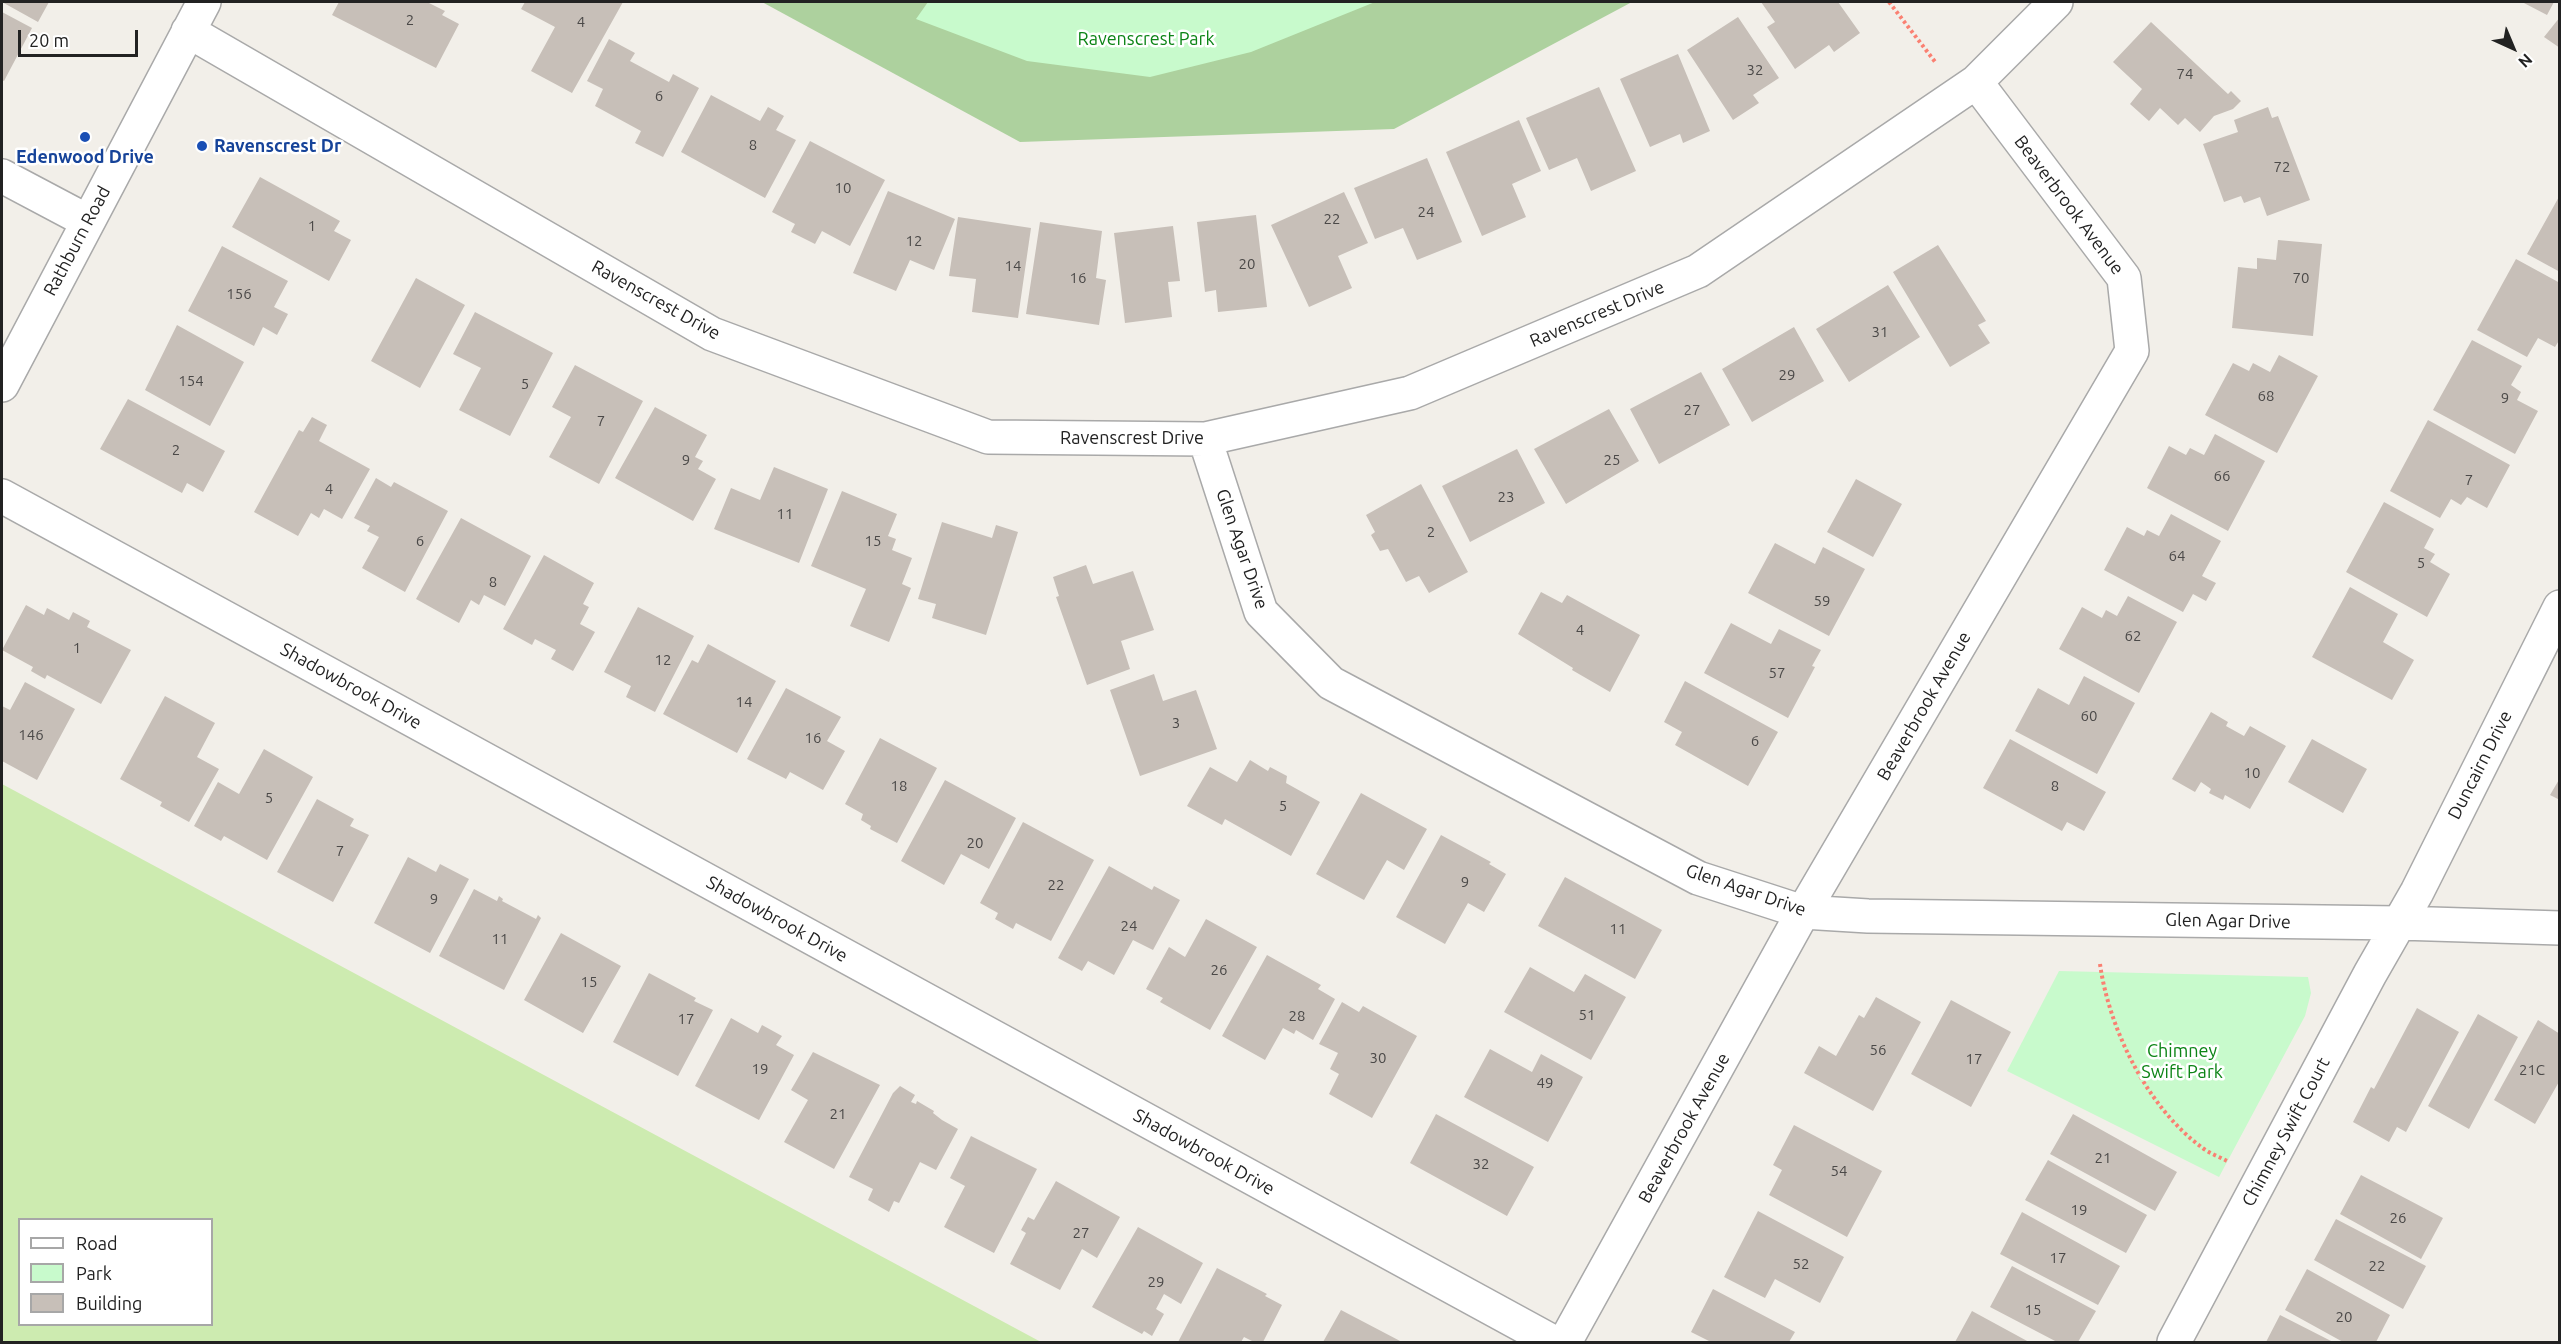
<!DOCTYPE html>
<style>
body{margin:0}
#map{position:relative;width:2561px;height:1344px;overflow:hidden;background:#f2efe9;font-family:Ubuntu,sans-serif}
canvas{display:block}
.frame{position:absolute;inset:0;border:3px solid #222;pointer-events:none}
.legend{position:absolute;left:18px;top:1218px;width:195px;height:108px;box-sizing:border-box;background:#fff;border:2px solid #a7a7a7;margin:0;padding:8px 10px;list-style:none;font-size:18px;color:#222}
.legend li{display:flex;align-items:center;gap:12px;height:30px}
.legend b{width:30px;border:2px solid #a7a7a7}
.north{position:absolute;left:2483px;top:18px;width:60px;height:60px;-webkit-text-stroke:4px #fff;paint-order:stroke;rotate:136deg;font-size:16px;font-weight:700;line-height:24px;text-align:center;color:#222}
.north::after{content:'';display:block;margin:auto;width:21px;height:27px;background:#222;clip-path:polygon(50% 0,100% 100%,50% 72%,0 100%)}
.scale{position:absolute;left:18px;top:30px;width:120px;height:27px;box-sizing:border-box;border:3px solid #222;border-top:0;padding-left:8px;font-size:18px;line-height:21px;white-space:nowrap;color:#222;-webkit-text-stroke:4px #fff;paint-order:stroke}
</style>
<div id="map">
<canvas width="2561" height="1344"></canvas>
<div class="frame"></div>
<ul class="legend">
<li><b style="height:8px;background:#fff"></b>Road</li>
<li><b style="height:16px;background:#c8facc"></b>Park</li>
<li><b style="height:16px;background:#c7bfb8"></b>Building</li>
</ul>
<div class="north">N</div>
<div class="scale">20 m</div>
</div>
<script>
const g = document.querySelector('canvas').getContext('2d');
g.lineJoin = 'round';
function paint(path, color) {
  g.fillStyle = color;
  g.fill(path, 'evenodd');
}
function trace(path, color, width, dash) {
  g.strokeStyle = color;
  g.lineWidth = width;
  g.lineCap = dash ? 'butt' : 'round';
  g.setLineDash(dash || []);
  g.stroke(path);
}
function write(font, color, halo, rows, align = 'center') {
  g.font = font + ' Ubuntu,sans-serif';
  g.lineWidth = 5;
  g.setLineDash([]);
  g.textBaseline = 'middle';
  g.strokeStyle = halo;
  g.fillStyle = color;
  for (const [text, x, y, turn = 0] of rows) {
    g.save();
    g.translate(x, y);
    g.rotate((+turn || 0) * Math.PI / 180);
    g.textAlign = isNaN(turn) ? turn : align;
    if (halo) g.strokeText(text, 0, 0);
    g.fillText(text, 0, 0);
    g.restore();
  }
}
paint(new Path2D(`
 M2 784 1041 1342H2ZM20 1220H212V1324H20Z`), '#cdebb0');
paint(new Path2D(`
 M762 2H1632L1394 129 1020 142Z`), '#add19e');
paint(new Path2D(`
 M928 2H1375L1251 52 1150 77 1027 61 916 19Z
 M2059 971 2308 977 2311 993 2305 1016 2219 1177 2007 1071Z`), '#c8facc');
paint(new Path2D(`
 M2 2H49L38 22Z
 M339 2H427L445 11 442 15 459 24 436 68 332 15Z
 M525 2H623L572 93 531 71 555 27 521 9Z
 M1761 2H1838L1860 33 1834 52 1829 45 1795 69 1767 27 1775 22Z
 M2522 2H2554L2547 15Z
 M2 12 32 28 4 81 2 80Z
 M1738 17 1779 78 1753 95 1759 103 1733 120 1687 50Z
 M2560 17V48L2544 37Z
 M2151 22 2228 94 2231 91 2241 101 2233 109 2214 116 2200 132 2185 118 2178 125 2160 108 2149 121 2130 104 2142 89 2113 62Z
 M609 39 635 53 630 61 669 82 673 74 699 88 663 157 635 143 641 131 595 106 603 89 587 81Z
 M1678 54 1710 131 1683 143 1680 134 1650 147 1620 79Z
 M1599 87 1636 171 1591 191 1577 158 1549 170 1526 118Z
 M711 95 760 121 768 107 784 116 776 130 796 140 765 198 681 152Z
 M2268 107 2272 118 2278 116 2310 200 2267 216 2260 197 2244 203 2241 196 2224 202 2203 144 2238 132 2234 120Z
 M1519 120 1541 171 1512 184 1526 217 1482 236 1446 152Z
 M810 141 885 180 850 246 822 231 815 244 791 232 795 224 772 212Z
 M1427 158 1462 242 1417 260 1403 228 1375 239 1354 188Z
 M260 177 340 221 334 231 351 240 329 281 232 227Z
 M888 191 955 219 934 270 910 260 896 291 853 273Z
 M1344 192 1368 243 1338 256 1352 288 1309 307 1271 225Z
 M2560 195V272L2527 254Z
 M1256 215 1267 307 1218 312 1216 290 1205 292 1197 222Z
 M958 217 1031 228 1018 318 972 312 976 279 949 276Z
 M1040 222 1102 231 1096 278 1106 280 1099 325 1026 314Z
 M1173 226 1180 281 1168 282 1172 317 1125 323 1114 233Z
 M2278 240 2322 244 2313 336 2232 328 2238 267 2257 269V258L2276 260Z
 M1938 245 1986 321 1978 325 1990 343 1950 367 1893 272Z
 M222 246 288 281 274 307 288 314 277 335 263 327 254 346 188 311Z
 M2516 259 2560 283V339L2555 347 2538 338 2527 357 2477 330Z
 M416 278 465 305 420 388 371 361Z
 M1888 285 1920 337 1849 382 1816 329Z
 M475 312 553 353 510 436 459 410 481 368 453 354Z
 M177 325 244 362 210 426 145 390Z
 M1794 327 1824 381 1752 422 1722 369Z
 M2472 340 2522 366 2511 385 2521 392 2517 400 2538 411 2515 454 2433 410Z
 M2279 355 2318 376 2277 453 2205 415 2233 363 2249 371 2253 363 2270 372Z
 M575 365 643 401 599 484 549 457 571 417 552 407Z
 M1701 372 1730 425 1659 464 1630 409Z
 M128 399 225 451 203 492 187 483 182 493 100 449Z
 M655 407 707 435 695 457 703 461 698 469 716 479 693 521 615 478Z
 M1609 409 1639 461 1566 504 1534 449Z
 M312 417 327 425 319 441 370 469 342 519 324 509 319 518 311 513 298 536 254 512 299 430 303 432Z
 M2428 420 2510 465 2487 508 2467 497 2461 505 2451 499 2440 518 2390 491Z
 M2215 434 2265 461 2228 531 2147 488 2169 446 2186 455 2190 448 2204 455Z
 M1517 449 1545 503 1470 542 1442 486Z
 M774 467 828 489 799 563 714 529 731 488 760 500Z
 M376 478 391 487 394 482 448 511 405 592 362 568 379 537 367 531 370 526 354 518Z
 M1856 479 1902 504 1873 557 1827 532Z
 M1421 484 1468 572 1429 593 1419 576 1406 582 1388 549 1380 551 1371 535 1375 532 1366 515Z
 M842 491 897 514 888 536 896 539 892 550 912 558 902 584 911 588 889 642 850 626 866 589 811 566Z
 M2384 502 2434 529 2424 548 2435 554 2430 562 2450 574 2427 617 2346 572Z
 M2171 514 2221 541 2202 576 2216 583 2206 601 2193 594 2183 612 2104 570 2127 527 2144 536 2147 530 2159 536Z
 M461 518 531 556 505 606 484 595 479 605 471 600 459 623 416 599Z
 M942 522 992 538 996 525 1018 532 986 635 932 618 936 604 918 599Z
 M1775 543 1815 564 1823 547 1865 569 1829 636 1748 593Z
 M544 555 594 583 583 604 589 607 580 624 595 632 573 671 551 659 556 650 535 639 532 645 503 629Z
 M1086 565 1093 584 1133 571 1154 630 1121 641 1130 669 1087 685 1056 597 1059 596 1053 577Z
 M2350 587 2398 614 2383 642 2414 660 2392 700 2312 657Z
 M1541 592 1562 603 1567 595 1640 635 1610 692 1572 670 1573 668 1518 634Z
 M2128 596 2177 622 2139 693 2059 649 2082 607 2102 618 2106 610 2117 616Z
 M26 605 44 615 47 608 69 620 73 612 90 621 87 627 131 650 101 704 47 675 45 679 31 671 33 667 2 650Z
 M638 607 694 636 655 712 626 697 631 686 604 672Z
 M1731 623 1771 644 1779 629 1821 650 1812 666 1815 667 1788 718 1704 673Z
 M708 644 776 681 737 753 663 714 692 660 698 663Z
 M1154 674 1163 701 1196 690 1217 749 1140 776 1110 690Z
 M2084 676 2135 703 2097 774 2015 731 2038 688 2069 705Z
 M1685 681 1778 732 1748 786 1675 745 1682 732 1664 722Z
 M25 682 75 709 37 780 2 761V706L10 710Z
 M786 688 841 717 827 741 845 751 823 790 790 772 786 779 747 759Z
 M165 696 215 723 197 757 219 769 189 822 160 806 162 802 120 779Z
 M2211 712 2228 722 2226 726 2244 736 2250 726 2286 746 2250 809 2225 795 2223 800 2209 793 2211 789 2201 782 2195 792 2172 779Z
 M880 738 937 768 897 843 870 829 871 826 861 820 863 814 845 804Z
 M2010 739 2106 792 2084 831 2067 822 2062 831 1983 788Z
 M2312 739 2367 769 2343 813 2288 782Z
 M264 749 313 777 267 860 224 836 221 841 194 826 218 782 239 794Z
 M1250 760 1268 771 1270 767 1287 776 1286 783 1320 802 1291 856 1225 819 1222 825 1187 806 1210 767 1237 782Z
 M2560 778V800L2550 795Z
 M945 780 1016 818 989 869 961 854 944 885 901 861Z
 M1361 793 1427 829 1404 870 1387 860 1364 900 1316 874Z
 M317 799 354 819 350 826 369 835 333 902 277 872Z
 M1023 822 1094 860 1051 941 1016 923 1013 929 995 919 998 913 980 903Z
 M1441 835 1491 862 1489 864 1506 874 1484 912 1468 903 1445 944 1396 917Z
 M408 857 436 872 440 864 469 879 430 953 374 923Z
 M1109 866 1152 890 1154 886 1180 900 1153 950 1133 940 1114 975 1088 961 1082 971 1058 958Z
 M1565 877 1662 930 1635 979 1538 926Z
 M474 889 497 901 499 896 503 899 502 901 536 919 538 915 541 918 504 990 439 956Z
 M1206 919 1257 947 1210 1030 1160 1002 1163 998 1146 989 1169 947 1185 957Z
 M561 933 621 966 583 1033 524 1000Z
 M1267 955 1321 985 1318 989 1335 999 1313 1040 1296 1030 1294 1034 1283 1028 1265 1060 1222 1036Z
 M1530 967 1574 992 1585 974 1626 997 1591 1060 1504 1012Z
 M649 973 696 998 694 1001 713 1010 678 1076 613 1042Z
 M1876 997 1921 1022 1873 1111 1804 1073 1819 1046 1836 1056 1859 1015 1864 1018Z
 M1951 1000 2011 1032 1971 1107 1911 1074Z
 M1342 1002 1359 1012 1363 1006 1417 1036 1372 1118 1329 1094 1339 1074 1330 1069 1338 1053 1319 1044Z
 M2417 1008 2459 1032 2406 1132 2397 1127 2389 1142 2353 1122 2371 1087 2374 1089Z
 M2478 1014 2518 1037 2469 1129 2428 1106Z
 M731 1018 758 1033 762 1025 782 1036 776 1045 794 1055 759 1120 695 1086Z
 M2538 1020 2560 1034V1080L2535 1124 2494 1100Z
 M1490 1049 1532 1072 1541 1054 1583 1077 1548 1142 1464 1097Z
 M813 1052 880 1085 834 1169 784 1142 808 1100 791 1090Z
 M900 1086 915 1095 911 1102 916 1104 917 1101 934 1111 933 1113 942 1120 958 1129 936 1170 920 1162 899 1203 894 1201 889 1212 868 1200 873 1189 849 1177 893 1093Z
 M1436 1114 1534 1167 1507 1216 1410 1163Z
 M2073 1114 2177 1172 2155 1211 2050 1154Z
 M1794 1125 1882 1171 1847 1237 1769 1195 1782 1170 1773 1165Z
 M971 1136 1037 1169 994 1253 944 1227 965 1186 950 1178Z
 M2048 1160 2147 1215 2126 1253 2025 1200Z
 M2361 1175 2443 1218 2421 1259 2340 1214Z
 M1056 1181 1120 1217 1097 1258 1082 1249 1060 1290 1010 1264 1026 1233 1021 1230 1028 1217 1034 1220Z
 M1758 1211 1844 1257 1820 1303 1775 1279 1765 1298 1724 1277Z
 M2022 1212 2120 1266 2098 1305 2000 1254Z
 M2336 1219 2426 1266 2403 1309 2314 1260Z
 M1138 1227 1203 1263 1181 1304 1164 1294 1156 1309 1164 1314 1152 1336 1144 1331 1142 1334 1092 1307Z
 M2012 1266 2096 1311 2078 1342H2057L1990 1307Z
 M1217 1268 1267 1294 1265 1296 1282 1305 1263 1342H1254L1244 1337 1241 1342H1178Z
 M2307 1269 2390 1315 2376 1342H2343L2285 1310Z
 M1713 1289 1795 1332 1789 1342H1711L1691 1332Z
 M1341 1310 1402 1342H1323Z
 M1972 1311 2029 1342H1955Z
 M2280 1315 2333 1342H2266Z`), '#c7bfb8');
const minor = new Path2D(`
 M188 31 712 334 988 437 1205 439 1410 393 1698 271 1976 82 2056 2
 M2 176 87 221
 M2 385 204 2
 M1205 439 1261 612 1331 683 1698 878 1803 912 1868 916 2399 923 2560 928
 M2 496 1553 1342
 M1565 1342 1803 912 2132 351 2124 278 1976 82
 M2174 1342 2370 974 2417 892 2560 607`);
trace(minor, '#a9a9a9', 36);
trace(new Path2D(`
 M1889 2 1936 63
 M2100 964C2109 1029 2147 1106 2200 1146 2208 1153 2220 1157 2229 1162`), '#fa8072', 4, [3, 3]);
trace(minor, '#fff', 33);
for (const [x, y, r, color] of [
 [85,137,6,"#1a4fb4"],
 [202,146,6,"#1a4fb4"]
]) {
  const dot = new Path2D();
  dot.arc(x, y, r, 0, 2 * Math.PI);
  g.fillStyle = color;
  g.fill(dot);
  trace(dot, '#fff', 2);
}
write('15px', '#4b4948', null, [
 ["2",410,20],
 ["4",581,22],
 ["32",1755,70],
 ["74",2185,74],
 ["6",659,96],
 ["8",753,145],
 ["72",2282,167],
 ["10",843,188],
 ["24",1426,212],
 ["22",1332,219],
 ["1",312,226],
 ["12",914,241],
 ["20",1247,264],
 ["14",1013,266],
 ["16",1078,278],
 ["70",2301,278],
 ["156",239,294],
 ["31",1880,332],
 ["29",1787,375],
 ["154",191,381],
 ["5",525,384],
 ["68",2266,396],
 ["9",2505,398],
 ["27",1692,410],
 ["7",601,421],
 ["2",176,450],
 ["9",686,460],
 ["25",1612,460],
 ["66",2222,476],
 ["7",2469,480],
 ["4",329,489],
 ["23",1506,497],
 ["11",785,514],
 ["2",1431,532],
 ["6",420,541],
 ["15",873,541],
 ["64",2177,556],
 ["5",2421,563],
 ["8",493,582],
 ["59",1822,601],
 ["4",1580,630],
 ["62",2133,636],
 ["1",77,648],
 ["12",663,660],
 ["57",1777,673],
 ["14",744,702],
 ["60",2089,716],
 ["3",1176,723],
 ["146",31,735],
 ["16",813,738],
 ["6",1755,741],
 ["10",2252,773],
 ["18",899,786],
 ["8",2055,786],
 ["5",269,798],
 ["5",1283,806],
 ["20",975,843],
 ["7",340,851],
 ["9",1465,882],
 ["22",1056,885],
 ["9",434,899],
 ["24",1129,926],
 ["11",1618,929],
 ["11",500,939],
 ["26",1219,970],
 ["15",589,982],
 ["51",1587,1015],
 ["28",1297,1016],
 ["17",686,1019],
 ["56",1878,1050],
 ["30",1378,1058],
 ["17",1974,1059],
 ["19",760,1069],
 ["21C",2532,1070],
 ["49",1545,1083],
 ["21",838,1114],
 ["21",2103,1158],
 ["32",1481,1164],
 ["54",1839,1171],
 ["19",2079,1210],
 ["26",2398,1218],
 ["27",1081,1233],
 ["17",2058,1258],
 ["52",1801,1264],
 ["22",2377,1266],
 ["29",1156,1282],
 ["15",2033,1310],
 ["20",2344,1317]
]);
write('18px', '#0c8416', '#fff', [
 ["Ravenscrest Park",1146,39],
 ["Chimney",2182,1051],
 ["Swift Park",2182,1072]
]);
write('bold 18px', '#164399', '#fff', [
 ["Ravenscrest Dr",214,146],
 ["Edenwood Drive",85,157,"center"]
], 'left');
write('18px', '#222', '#fff', [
 ["Beaverbrook Avenue",2069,205,53],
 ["Rathburn Road",77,241,-62],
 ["Ravenscrest Drive",656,300,29],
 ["Ravenscrest Drive",1597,314,-23],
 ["Ravenscrest Drive",1132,438],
 ["Glen Agar Drive",1242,549,71],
 ["Shadowbrook Drive",351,686,29],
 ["Beaverbrook Avenue",1924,706,-60],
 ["Duncairn Drive",2480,765,-63],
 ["Glen Agar Drive",1746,890,19],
 ["Shadowbrook Drive",777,919,29],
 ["Glen Agar Drive",2228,921,1],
 ["Beaverbrook Avenue",1684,1128,-61],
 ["Chimney Swift Court",2286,1132,-62],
 ["Shadowbrook Drive",1204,1152,29]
]);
</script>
